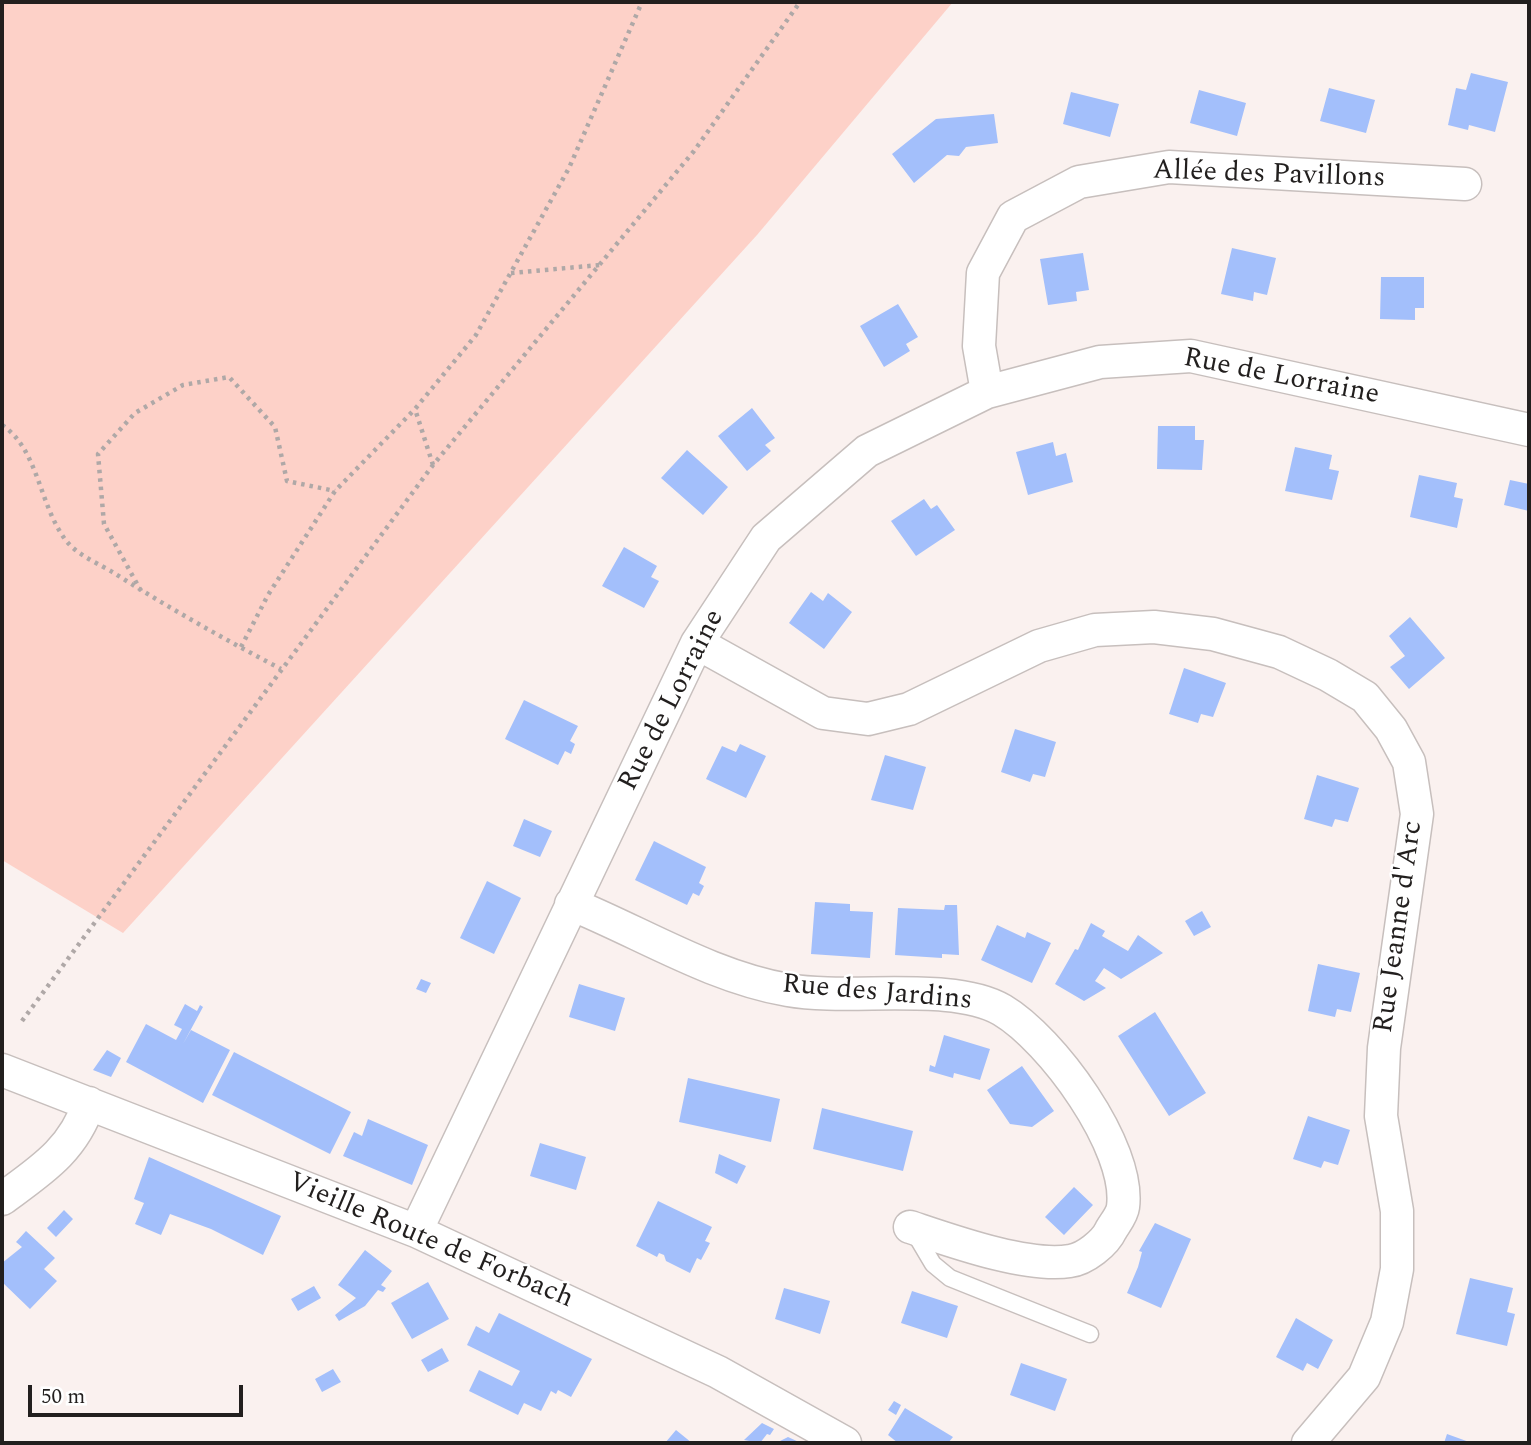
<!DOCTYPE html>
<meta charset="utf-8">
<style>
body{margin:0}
#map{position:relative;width:1531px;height:1445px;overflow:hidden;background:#faf1ef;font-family:Spectral,serif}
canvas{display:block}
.frame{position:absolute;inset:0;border:4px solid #221f1e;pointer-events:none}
.scale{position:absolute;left:28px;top:1385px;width:215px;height:32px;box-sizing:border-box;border:4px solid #221f1e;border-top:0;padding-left:9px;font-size:21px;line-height:24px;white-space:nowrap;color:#221f1e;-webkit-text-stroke:5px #fff;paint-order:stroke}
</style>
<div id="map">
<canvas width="1531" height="1445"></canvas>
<div class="frame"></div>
<div class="scale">50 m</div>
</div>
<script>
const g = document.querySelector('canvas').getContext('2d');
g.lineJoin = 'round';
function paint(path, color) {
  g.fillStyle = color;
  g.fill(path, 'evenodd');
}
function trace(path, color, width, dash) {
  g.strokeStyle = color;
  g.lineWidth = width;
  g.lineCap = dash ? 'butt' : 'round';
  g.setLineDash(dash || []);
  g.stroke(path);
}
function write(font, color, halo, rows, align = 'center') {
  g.font = font + ' Spectral,serif';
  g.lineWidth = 5;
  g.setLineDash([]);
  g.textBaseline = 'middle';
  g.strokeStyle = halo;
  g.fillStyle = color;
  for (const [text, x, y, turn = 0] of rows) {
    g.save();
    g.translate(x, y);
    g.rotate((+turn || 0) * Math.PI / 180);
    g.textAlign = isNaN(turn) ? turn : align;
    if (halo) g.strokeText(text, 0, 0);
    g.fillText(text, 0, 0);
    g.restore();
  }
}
paint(new Path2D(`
 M2 2H953L757 235 123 933 2 860Z`), '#fdd1c8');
paint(new Path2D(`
 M1471 73 1508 82 1495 132 1469 125 1468 130 1448 125 1456 88 1466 90Z
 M1329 88 1375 100 1366 133 1320 121Z
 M1199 90 1246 103 1237 136 1190 123Z
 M1071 92 1119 104 1110 137 1063 124Z
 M994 114 998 143 966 147 959 156 947 155 914 183 892 154 936 119Z
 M1232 248 1276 258 1267 295 1254 292 1253 301 1221 294Z
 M1083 253 1089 290 1076 292 1077 301 1048 305 1040 259Z
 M1381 277H1424V308H1415V320L1380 319Z
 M898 304 918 337 906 344 910 351 884 367 860 326Z
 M752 408 775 438 765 445 771 451 747 471 718 436Z
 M1158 426H1195V440H1204L1202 470 1157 469Z
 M1053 442 1056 456 1066 453 1073 482 1028 495 1016 452Z
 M1295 447 1332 455 1329 469 1339 471 1332 500 1285 491Z
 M687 450 728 487 703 515 661 478Z
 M1419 475 1457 483 1454 497 1463 499 1457 528 1410 517Z
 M1510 480 1529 484V511L1504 505Z
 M924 499 931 509 937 505 955 530 916 556 891 521Z
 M624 547 657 566 651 577 659 581 644 608 602 586Z
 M811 592 823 601 828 593 852 612 824 649 789 623Z
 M1410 617 1445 658 1409 689 1390 667 1405 656 1389 636Z
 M1184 668 1226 683 1213 717 1201 714 1198 723 1169 714Z
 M524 700 578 726 570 741 575 744 571 754 565 751 558 765 505 739Z
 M1015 729 1056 742 1045 777 1033 774 1030 782 1001 772Z
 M740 744 766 756 746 798 706 779 722 746 736 752Z
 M885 755 926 767 913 810 871 800Z
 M1317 775 1359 788 1348 822 1335 819 1332 827 1304 819Z
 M524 819 552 831 540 857 513 846Z
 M654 841 706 867 699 883 704 886 699 896 693 893 687 905 635 880Z
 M487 881 521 898 494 954 460 938Z
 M815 902 850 904V911L873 912 870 958 811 954Z
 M945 905H957L959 955 942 954V958L895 955 898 908 944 910Z
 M1202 911 1211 927 1194 936 1185 921Z
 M1091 923 1105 931 1102 936 1128 951 1138 935 1163 953 1121 979 1104 968 1095 981 1106 988 1084 1001 1055 984 1075 949 1078 950Z
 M997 925 1025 938 1027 932 1051 943 1032 983 981 960Z
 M1318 964 1360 973 1351 1012 1337 1009 1335 1017 1308 1011Z
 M421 979 431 983 426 993 416 989Z
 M579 984 625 998 615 1031 569 1017Z
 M185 1004 197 1011 200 1005 203 1007 183 1044 191 1030 230 1050 203 1103 126 1062 146 1024 176 1040 182 1029 174 1025Z
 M1155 1012 1206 1093 1169 1116 1118 1036Z
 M944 1035 990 1049 980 1080 954 1073 953 1078 929 1071 930 1065 935 1067Z
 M107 1050 121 1058 111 1077 93 1070Z
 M234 1052 351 1112 330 1154 212 1095Z
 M1022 1066 1054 1111 1032 1127 1010 1124 987 1090Z
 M688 1078 780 1099 771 1142 679 1122Z
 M822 1108 913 1131 903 1171 813 1149Z
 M1308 1116 1350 1130 1338 1165 1324 1161 1321 1168 1293 1159Z
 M368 1119 428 1145 412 1185 343 1156 354 1132 362 1136Z
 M540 1143 586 1157 576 1190 530 1176Z
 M719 1154 746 1166 737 1184 715 1173Z
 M149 1157 281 1216 263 1255 211 1229 170 1214 161 1235 135 1224 144 1203 134 1199Z
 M1074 1187 1093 1205 1064 1235 1045 1217Z
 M658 1201 712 1227 705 1241 710 1243 701 1260 697 1258 690 1273 666 1261 664 1255 659 1253 657 1257 636 1246Z
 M64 1210 73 1219 56 1237 47 1228Z
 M1155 1223 1191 1239 1161 1308 1127 1293 1138 1267 1142 1252 1139 1251Z
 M26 1231 55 1258 44 1269 57 1281 30 1309 2 1282V1263L22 1247 16 1242Z
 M365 1250 392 1271 381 1285 386 1288 383 1292 378 1290 365 1306 339 1321 335 1315 356 1298 338 1285Z
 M1470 1278 1513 1288 1507 1312 1515 1314 1507 1346 1456 1334Z
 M428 1282 449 1319 412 1339 391 1303Z
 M314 1286 321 1298 298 1311 291 1299Z
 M784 1288 830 1301 820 1334 775 1319Z
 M912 1291 958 1306 947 1338 901 1323Z
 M499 1313 592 1359 571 1397 558 1390 556 1394 551 1391 541 1411 524 1403 518 1415 469 1391 479 1370 512 1386 520 1371 467 1345 476 1326 489 1333Z
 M1296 1318 1333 1340 1318 1369 1307 1363 1303 1371 1276 1357Z
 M442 1348 449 1361 428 1372 421 1360Z
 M1021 1363 1067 1379 1055 1411 1010 1395Z
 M333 1369 341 1382 322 1392 315 1379Z
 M894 1401 901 1405 896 1415 888 1410Z
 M905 1408 953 1437 948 1443H898L888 1435Z
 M762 1423 774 1429 770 1435 767 1434 760 1443 744 1440Z
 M676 1430 692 1443H665Z
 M1447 1434 1472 1443H1444Z
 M788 1437 801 1443H776Z`), '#a3bffb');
const service = new Path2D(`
 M914 1232 933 1264 950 1278 1090 1334`);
const minor = new Path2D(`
 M987 392 979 346 983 273 1013 217 1079 182 1169 167 1465 184
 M697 643 823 713 868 719 909 709 1039 646 1095 630 1154 627 1213 634 1279 652 1328 675 1365 697 1391 729 1409 762 1417 814 1384 1048 1381 1116 1397 1211V1269L1387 1322 1364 1377 1308 1443
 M571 904C642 933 712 977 788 990 849 1001 953 981 1002 1010 1051 1039 1131 1147 1123 1207 1122 1215 1115 1223 1111 1230 1105 1243 1085 1259 1070 1261 1027 1268 952 1241 910 1227
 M2 1070 416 1231 718 1372 845 1443
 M2 1199C40 1171 73 1151 89 1103
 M416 1231 697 643 766 538 867 451 987 392 1100 362 1191 356 1529 430`);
trace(service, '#c7bfbd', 19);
trace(minor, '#c7bfbd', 35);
trace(new Path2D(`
 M511 273 600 265
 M2 425C40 450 39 510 69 544 80 556 101 565 114 573 169 608 224 639 281 669
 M433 465 415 409 476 335 569 168 642 2
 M141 591 104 524 98 454 135 413 183 385 229 377 275 427 287 481 335 491
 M241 647 268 595 335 491 415 409
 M22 1021 433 465 694 151 800 2`), '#afa8a7', 4.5, [3.5, 5]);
trace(service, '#fff', 16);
trace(minor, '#fff', 32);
write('28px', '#221f1e', '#fff', [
 ["Allée des Pavillons",1269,176,2],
 ["Rue de Lorraine",1281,378,11],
 ["Rue de Lorraine",673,701,-63],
 ["Rue Jeanne d'Arc",1400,927,-82],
 ["Rue des Jardins",877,994,5],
 ["Vieille Route de Forbach",430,1242,23]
]);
</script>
